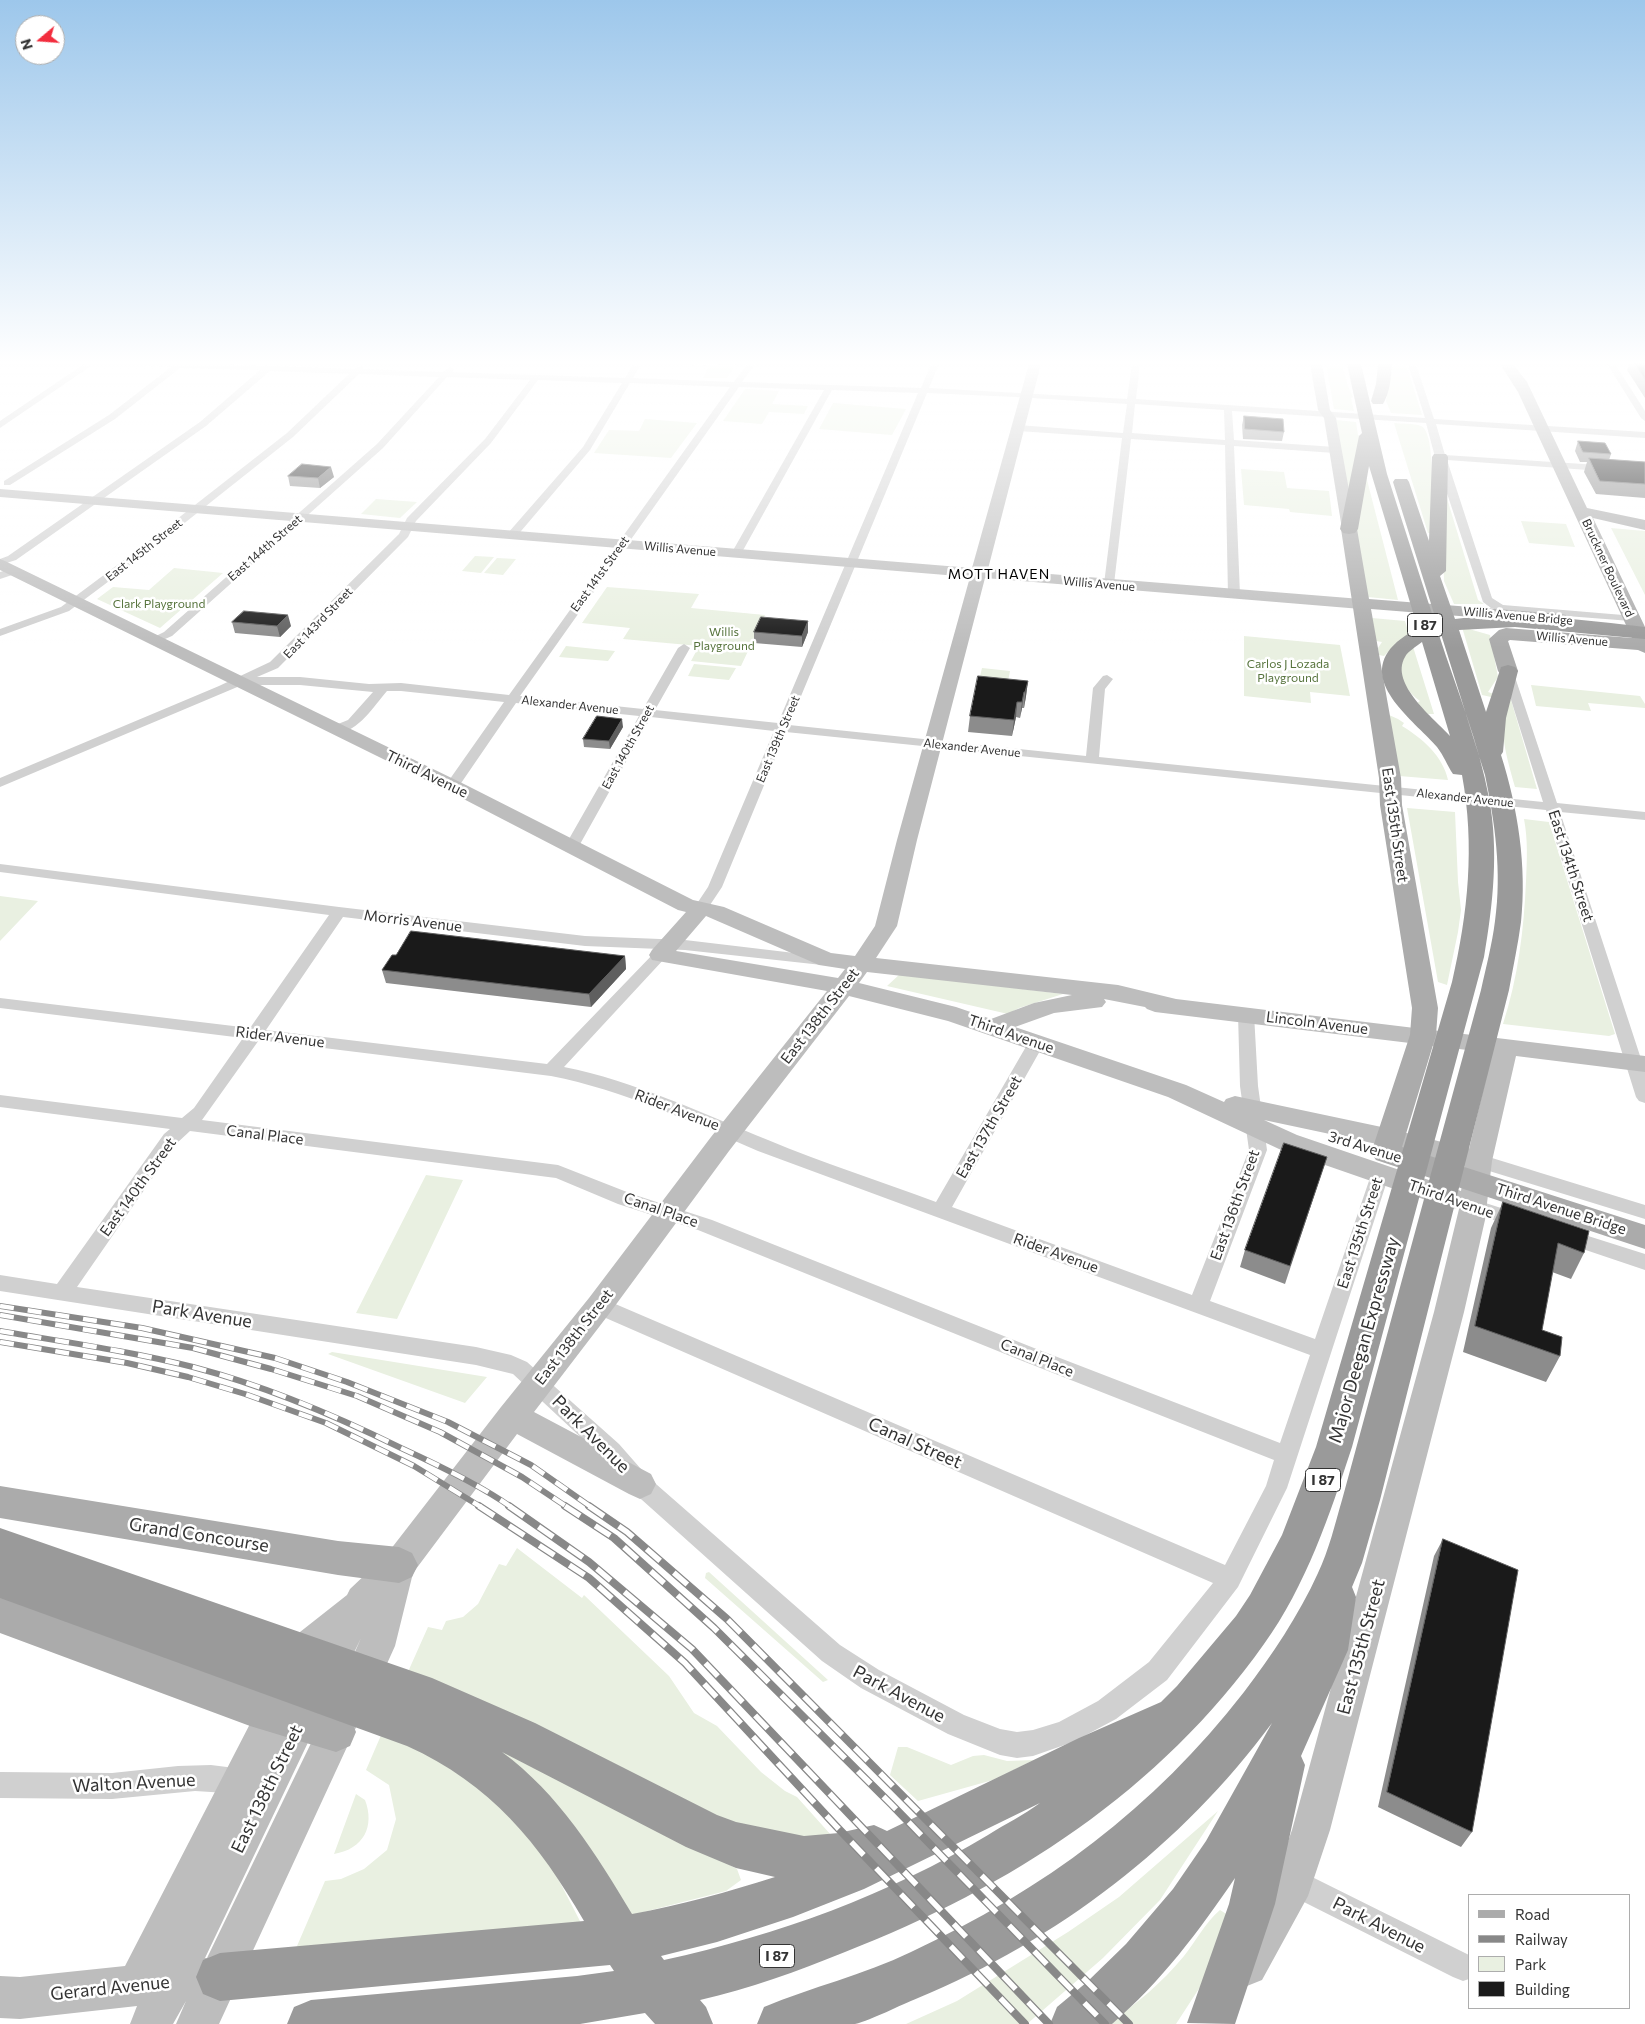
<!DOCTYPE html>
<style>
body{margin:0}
#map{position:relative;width:1645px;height:2024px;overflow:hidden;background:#fff;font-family:Commissioner,sans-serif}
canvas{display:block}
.legend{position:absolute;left:1468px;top:1894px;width:162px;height:115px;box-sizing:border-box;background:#fff;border:1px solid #adadad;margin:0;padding:6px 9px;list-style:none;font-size:15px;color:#333}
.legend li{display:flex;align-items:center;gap:10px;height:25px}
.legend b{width:25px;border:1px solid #adadad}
.north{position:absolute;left:15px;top:15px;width:50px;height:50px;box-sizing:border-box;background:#fff;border:1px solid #adadad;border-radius:50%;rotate:252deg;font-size:14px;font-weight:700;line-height:20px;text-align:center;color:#333}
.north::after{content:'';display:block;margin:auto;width:18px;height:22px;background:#f22d3e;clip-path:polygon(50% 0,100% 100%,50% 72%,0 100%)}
</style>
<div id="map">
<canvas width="1645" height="2024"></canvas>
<ul class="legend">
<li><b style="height:6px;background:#ababab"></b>Road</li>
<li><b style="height:6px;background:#888"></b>Railway</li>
<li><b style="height:14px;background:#e9f0e1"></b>Park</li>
<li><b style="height:14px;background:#1a1a1a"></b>Building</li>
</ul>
<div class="north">N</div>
</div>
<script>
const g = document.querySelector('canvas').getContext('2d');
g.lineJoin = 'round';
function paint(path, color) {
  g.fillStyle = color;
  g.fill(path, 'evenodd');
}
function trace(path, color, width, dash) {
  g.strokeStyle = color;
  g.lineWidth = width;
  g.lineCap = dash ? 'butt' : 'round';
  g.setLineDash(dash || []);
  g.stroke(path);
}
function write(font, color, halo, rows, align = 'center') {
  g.font = font + ' Commissioner,sans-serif';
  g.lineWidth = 5;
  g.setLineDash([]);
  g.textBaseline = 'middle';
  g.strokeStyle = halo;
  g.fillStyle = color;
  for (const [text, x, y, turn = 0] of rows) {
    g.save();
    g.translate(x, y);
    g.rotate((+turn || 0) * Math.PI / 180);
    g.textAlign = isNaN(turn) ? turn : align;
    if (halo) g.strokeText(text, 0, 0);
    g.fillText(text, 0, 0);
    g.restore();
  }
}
paint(new Path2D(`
 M736 364 727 378H703L709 366 683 365Z
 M1326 364H1342L1348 386 1353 397 1351 398 1354 411 1334 409Z
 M1393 364H1406L1422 415 1391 413 1386 401Z
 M745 389 779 391 772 404 808 406 804 414 769 412 762 424 723 421Z
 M833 403 906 409 892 435 819 429Z
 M645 419 697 423 671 458 594 453 609 430 639 431Z
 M1336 420 1356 422 1358 435 1361 436 1354 472 1348 489Z
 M1394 423C1402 424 1414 423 1421 426 1437 432 1431 516 1431 533H1428Z
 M1241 469 1284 472 1287 488 1329 491 1332 516 1290 512 1289 509 1244 505Z
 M1366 476 1398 600 1368 597 1353 515Z
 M1445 492 1478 600 1484 604H1454L1444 581 1443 548Z
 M376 499 417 502 400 518 361 514Z
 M1521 521 1566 524 1575 547 1529 543Z
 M1611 528 1645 531V595Z
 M475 556 494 557 481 573 462 571Z
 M497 558 516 559 503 575 484 573Z
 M174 568 223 573 160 628 97 599 113 587 149 590Z
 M607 587 699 594 691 608 765 615 741 666 691 661 699 646 623 639 630 628 582 623Z
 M1372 618 1405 621 1434 714H1427L1417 703 1420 701C1398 685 1400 668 1397 643L1384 656 1379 655 1378 648 1382 642 1376 641Z
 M1462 627 1490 635 1498 677 1488 692 1494 694 1491 697 1482 695Z
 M1244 636 1340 645 1350 696 1310 692 1311 703 1244 696Z
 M566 646 615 651 608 661 559 657Z
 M694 664 736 668 729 680 688 676Z
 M982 668 1010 671 1006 692 977 689Z
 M1531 685 1640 696 1645 704V708L1588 703 1591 711 1536 706Z
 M1506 700H1511L1537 789 1515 787C1506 754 1499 734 1506 700Z
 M1389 715 1398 719 1404 723 1402 726C1422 738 1443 756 1448 780L1399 776Z
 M1407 808 1455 812 1458 882 1461 910 1458 932 1447 985 1438 982Z
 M1524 819 1549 822 1615 1034 1609 1036 1503 1024C1518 978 1524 929 1526 881 1527 860 1528 840 1524 819Z
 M0 896 38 901 0 941Z
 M900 974 1063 994 1019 1008 1008 1014 887 986Z
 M426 1175 463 1180 397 1319 356 1313Z
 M332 1352 487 1377 465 1403 328 1354Z
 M517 1548 582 1598 584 1595 669 1676 694 1713 717 1726 761 1772 785 1791 797 1797 831 1835 796 1841 739 1833 407 1674 428 1627 442 1630 446 1621 463 1617 478 1604 499 1564 506 1566Z
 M709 1572 828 1680 823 1682 705 1578 706 1573Z
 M382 1733 476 1778 550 1863 582 1925 294 1953 325 1881 341 1879 364 1869 387 1850 396 1819 389 1785 366 1770Z
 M480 1737 717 1858 737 1869 741 1880 726 1891 632 1915Z
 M898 1747H907L951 1765 973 1756 984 1755 1007 1761 1034 1760 993 1780 918 1801 890 1775Z
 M356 1794 365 1800C375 1826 364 1849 334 1854Z
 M1218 1811 1160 1900 1103 1958 1027 2024H906L957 2001 1068 1932 1119 1897Z
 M1220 1910 1228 1915 1213 1967 1176 2024H1108C1136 2004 1162 1983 1184 1956 1196 1941 1205 1923 1220 1910Z`), '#e9f0e1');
paint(new Path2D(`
 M84 364H94L0 428V421Z
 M141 364H225L354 369 360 366H363V369L443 372 450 367 454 369 452 372 625 378 633 364H641L633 378 734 382 747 364H755L742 382 921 388 931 364H939L929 388 1127 399 1132 364H1140L1136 399 1425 418 1408 364H1416L1434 419 1645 432V438L1436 424 1445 455 1645 468V474L1447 460 1492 598 1503 605 1635 616 1637 618 1631 621 1502 611 1491 608 1483 602 1435 457 1426 423 1232 411 1234 440 1335 447 1340 450 1335 453 1234 446 1240 595 1234 598 1228 595 1225 445 1131 439 1114 584 1113 586H1105L1104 584 1122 438 1018 431 1014 428 1018 425 1123 433 1127 404 1016 397 927 393 789 725 1086 756 1093 688 1103 676 1107 675 1113 679 1105 689 1099 757 1543 802 1502 671 1508 667 1512 668 1557 803 1645 812V820L1560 812 1645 1071V1103L1639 1101 1636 1097 1546 810 786 732 722 887 706 911H696L694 908 708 887 774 731 651 717 579 846 577 849H567L565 846 639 716 516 703 457 789 452 790 445 786 504 702 401 691H387C374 706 355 737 333 732L331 729 333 726 348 720 373 692 300 685H242L0 787V778L219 686 270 662 399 534 407 518 485 439 530 380 447 377 383 448 172 636 158 642H150L148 640 164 632 377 444 439 377 359 374 293 437 148 552 69 611 0 636V629L61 607 140 548 287 433 349 374 270 371 206 426 16 560 0 565V559L8 556 200 422 260 370 180 368 115 419 10 485H4V481L109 415 171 367 145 366ZM538 380 622 383 583 447 508 533 507 535 508 537H516L590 450 630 383 730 387 509 695 401 683 369 684 300 677H257L278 668 408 537 416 521 491 443ZM739 387 824 390 731 554 736 557 741 554 832 390 918 393 778 723 655 710 690 648 684 644 678 648 643 709 520 696ZM1135 404 1224 410 1225 440 1132 433Z
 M1607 364H1615L1645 411V421L1641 418Z
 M14 568 18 569 19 571 18 573 0 579V572Z
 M0 864 339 907 585 936 685 940 828 957 830 960 828 963 822 965 685 950 585 946 343 917 266 1030 547 1064 655 952H665L668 955 665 958 564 1067C634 1081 702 1113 768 1140 823 1163 880 1181 936 1202L1031 1038 1037 1036 1043 1038 1045 1042 952 1207 1192 1295 1249 1150 1240 1086 1238 1014 1240 1010 1246 1009 1252 1010 1254 1014 1258 1086 1267 1150 1210 1301 1315 1339 1371 1175 1374 1170 1380 1168 1386 1170 1389 1175 1287 1488 1238 1587 1167 1680 1116 1719 1073 1742 1033 1756 1017 1758 1000 1755 948 1734 861 1688 822 1661 632 1491 603 1458 513 1374 476 1365 0 1291V1275L57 1284 164 1134 170 1129 0 1107V1095L182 1118 194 1108 243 1038 0 1008V998L250 1028 329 915 0 872ZM259 1040 551 1076C623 1090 691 1122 758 1151L1310 1355 1280 1443 1034 1348 712 1220 632 1194 558 1165 202 1120ZM190 1131 556 1178 618 1204 698 1230 1020 1360 1274 1460 1266 1486 1225 1565 606 1300 599 1298 592 1300 589 1306 592 1312 1213 1583 1149 1662 1098 1701 1059 1722 1033 1730 1017 1732 1000 1729 964 1715 879 1670 840 1645 648 1477 619 1444 527 1362 511 1355 476 1347 77 1287 176 1144Z
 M1479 1154 1645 1205V1219L1473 1166 1470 1161 1473 1156Z
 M1473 1199 1526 1216 1528 1221 1526 1226 1519 1228 1466 1211 1464 1206 1466 1201Z
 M1566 1229 1645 1254V1270L1559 1241 1556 1236 1559 1231Z
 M211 1765 227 1767 252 1774 256 1783 252 1792 243 1796 227 1793 195 1791 112 1799 0 1798V1772L112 1773 178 1766Z
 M1294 1868 1469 1955V1979L1463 1981 1453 1977 1284 1892 1280 1882 1284 1872Z`), '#d0d0d0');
paint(new Path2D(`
 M1029 364H1041L988 569 1361 599 1367 601 1369 604 1367 607 1361 609 985 578 917 840 897 926 876 958 1118 985 1176 999 1645 1056V1072L1516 1056 1492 1161 1485 1220 1464 1312 1330 1830 1308 1896 1262 1980 1247 1986 1232 1980 1226 1965 1232 1950 1277 1873 1292 1830 1434 1312 1459 1209 1446 1207 1279 1149 1168 1097 948 1021 849 996 729 1151 609 1314 534 1412 651 1474 656 1484 651 1494 640 1499 629 1494 517 1434 413 1573 395 1646 371 1699 358 1704 345 1699 340 1686 361 1638 337 1688 324 1693 311 1688 308 1679 302 1682 289 1676 284 1664 300 1632 347 1595 350 1589 387 1554 501 1407 589 1298 711 1137 827 991 652 960 649 955 652 950 686 912 678 910 452 793 0 570V559L5 561 466 785 693 900 724 907 831 953 855 956 875 926 897 840 970 577 0 497V489L972 568ZM706 916 819 965 845 969 838 978 676 951ZM867 972 1072 995 1034 1003 991 1019 956 1007 859 983ZM1104 999 1145 1007 1147 1009 1155 1012 1492 1053 1469 1149 1391 1129 1235 1096 1226 1099 1224 1102 1186 1085 1015 1027 1054 1013 1102 1007 1106 1002ZM1264 1120 1391 1147 1465 1167 1461 1191 1297 1135Z
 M1310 364H1322L1330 410 1336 418 1356 529 1354 532H1344L1342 529 1324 418 1318 410Z
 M281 1684 294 1689 296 1695 306 1691 319 1696 324 1709 205 1958H207L328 1708 341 1703 354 1708 359 1721 219 2024H176L186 2001 173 2024H130L137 2006 20 2019 0 2018V1976L20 1977 125 1966 268 1689Z`), '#bdbdbd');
paint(new Path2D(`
 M1500 364H1513L1527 382 1587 508 1645 520V530L1593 518 1645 627V653L1638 650 1510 640 1508 641 1518 671 1515 675 1508 677 1501 675 1498 671 1489 639 1499 630 1506 628 1632 638 1518 392Z
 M1349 524 1355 526 1357 529 1369 599 1560 614 1566 615 1569 619 1566 623 1560 624 1371 609 1401 778 1402 805 1438 1008 1436 1035 1402 1147 1645 1225V1249L1376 1160 1371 1153 1410 1035 1412 1008 1380 805 1379 778 1341 529 1343 526Z
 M0 1486 338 1541 399 1547 412 1553 418 1565 412 1577 399 1583 338 1575 0 1518Z
 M0 1597 250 1686 350 1718 356 1732 350 1746 336 1752 250 1726 0 1633Z`), '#ababab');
paint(new Path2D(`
 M1347 364H1361L1387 474 1435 623H1437L1393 482 1395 479H1407L1409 482 1429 541 1432 457 1434 454H1446L1448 457 1446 571 1440 576 1455 619C1518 611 1582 620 1645 627V639L1515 627 1459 630 1486 712 1501 667 1508 665 1515 667 1518 671 1506 718 1503 752 1501 755C1518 808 1527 867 1521 922 1518 945 1513 967 1509 990L1380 1500 1362 1563 1352 1587 1356 1597 1348 1650 1301 1756 1305 1765 1275 1904 1235 2024 1187 2023 1229 1904 1235 1878C1199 1931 1161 1982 1112 2024H1050L1057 2007 1087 1982 1126 1944 1173 1889 1206 1841 1272 1723C1182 1845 1058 1940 918 1998 900 2005 872 2020 855 2024 846 2024 834 2024 825 2024 802 2024 779 2024 757 2024L764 2007C812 1987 863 1975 911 1952 1045 1889 1153 1809 1244 1692 1272 1655 1299 1615 1318 1573 1329 1550 1335 1524 1342 1500L1481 990C1486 967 1492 945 1495 921 1502 872 1495 823 1485 775L1441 634 1439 635C1456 688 1479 743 1489 798 1499 851 1493 904 1484 957L1352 1447C1330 1514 1306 1586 1264 1644 1160 1791 1011 1887 845 1952 798 1971 749 1989 700 2000L706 2007 713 2024H655L645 2013 580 2024H287L294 2007 311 2000 577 1976 614 1971 610 1965 220 2001 203 1994 196 1977 203 1960 220 1953 584 1921C539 1843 491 1784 407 1746L0 1598V1528L432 1678 535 1723 717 1815 736 1822 804 1836 839 1833 874 1825 887 1831 1079 1738 1161 1702 1177 1686 1236 1616 1250 1595 1282 1535 1316 1447 1452 982C1468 913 1475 846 1462 775L1453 774C1447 765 1444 756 1437 747 1418 724 1364 687 1388 652 1394 643 1407 633 1418 629L1369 466 1358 529 1355 533 1349 534 1343 533 1340 529 1359 436 1362 433ZM1422 642 1450 736C1435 719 1389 684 1405 657 1408 651 1416 647 1422 642ZM502 1752 686 1847 736 1868 775 1877C728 1892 681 1905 632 1914 596 1854 559 1794 502 1752ZM1040 1803C1024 1815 1005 1824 988 1835 888 1895 778 1935 664 1960L661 1956 717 1942 793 1917 864 1889Z
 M1378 364H1392C1391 378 1390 392 1383 404H1373L1371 401 1376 384Z`), '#9a9a9a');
const railFar1 = new Path2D(`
 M0 1306 142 1328 275 1358 347 1382 448 1422 531 1465 591 1507
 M0 1315 193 1348 271 1369 357 1396 440 1432 522 1477 567 1507
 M0 1331C64 1342 130 1351 193 1367 266 1386 334 1415 401 1448 436 1464 480 1485 511 1507
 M0 1342 127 1363 188 1377 245 1394 326 1423 414 1466 481 1507`);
const rail = new Path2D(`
 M479 1506 589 1578 685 1663 836 1826 1025 2024
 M509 1506 589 1562 692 1649 1049 2024
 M565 1506 614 1538 714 1628 891 1804 1105 2024
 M589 1506 627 1532 727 1619 1129 2024`);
trace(railFar1, '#888', 6);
trace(rail, '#888', 8);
trace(railFar1, '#fff', 4.5, [14]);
trace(rail, '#fff', 5.5, [18]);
paint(new Path2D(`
 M1629 364H1645V398L1627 370Z
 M1244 416 1284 432 1282 441 1243 439 1242 425Z
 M1578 441 1611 454 1609 460 1645 462V498L1596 494 1584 472 1587 462H1580L1575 451Z
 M288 476 334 477 320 488 290 486Z
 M808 621V632L802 647 754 643V632Z
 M232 622 291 626 280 637 235 633Z
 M1028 681 1026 696 1024 708H1022L1020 718 1016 717 1012 736 968 732 970 716Z
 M623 727 610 749 584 747 583 739Z
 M396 955 625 956 626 969 591 1007 386 983 382 970Z
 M1327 1157 1285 1284 1240 1267 1245 1250Z
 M1503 1202 1584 1253 1571 1279 1552 1272 1542 1330 1560 1356 1546 1382 1463 1352 1491 1228Z
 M1443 1539 1472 1832 1461 1847 1378 1807 1434 1556Z`), '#8c8c8c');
paint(new Path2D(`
 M331 467 334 477 320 488 318 478Z
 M288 615 291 626 280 637 277 626Z
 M808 621V632L802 647V636Z
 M1028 681 1026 696 1024 708 1025 692Z
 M1024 692 1022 708 1020 718 1022 702Z
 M1017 702 1016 717 1012 736 1014 720Z
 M622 719 623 727 610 749 609 741Z
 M625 956 626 969 591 1007 589 994Z`), '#5f5f5f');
const building = new Path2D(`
 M1635 364H1645V379Z
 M1244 416 1283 419 1284 432 1245 429Z
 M1578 441 1605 443 1611 454 1583 452Z
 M1589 458 1645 462V484L1600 481Z
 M302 464 331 467 318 478 288 476Z
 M244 611 288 615 277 626 232 622Z
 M761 617 808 621 802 636 754 632Z
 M978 676 1028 681 1025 692H1024L1022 702H1017L1014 720 970 716Z
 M597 716 622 719 609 741 583 739Z
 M411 931 625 956 589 994 382 970 392 955H396Z
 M1284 1143 1327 1157 1290 1266 1245 1250Z
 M1503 1202 1589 1231 1584 1253 1558 1243 1542 1330 1562 1337 1560 1356 1475 1326Z
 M1443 1539 1518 1570 1472 1832 1387 1792Z`);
paint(building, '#1a1a1a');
trace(building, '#5f5f5f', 1);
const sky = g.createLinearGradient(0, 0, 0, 648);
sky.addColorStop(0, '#9dc7eb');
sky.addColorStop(0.56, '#fff');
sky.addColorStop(1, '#ffffff00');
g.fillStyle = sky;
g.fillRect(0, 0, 1645, 648);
write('12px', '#333', '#fff', [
 ["East 144th Street",265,548,-41],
 ["Willis Avenue",680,549,5],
 ["East 145th Street",144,550,-38],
 ["Bruckner Boulevard",1608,568,65],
 ["East 141st Street",600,574,-54],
 ["Willis Avenue",1099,584,5],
 ["Willis Avenue Bridge",1518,616,5],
 ["East 143rd Street",318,623,-46],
 ["Willis Avenue",1572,639,5],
 ["Alexander Avenue",570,705,6],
 ["East 139th Street",778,739,-67],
 ["East 140th Street",628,747,-61],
 ["Alexander Avenue",972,748,6],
 ["Alexander Avenue",1465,798,6]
]);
write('12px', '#56733c', '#fff', [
 ["Clark Playground",159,604],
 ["Willis",724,632],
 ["Playground",724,646],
 ["Carlos J Lozada",1288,664],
 ["Playground",1288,678]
]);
g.letterSpacing = '1px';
write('14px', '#000', '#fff', [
 ["MOTT HAVEN",999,574]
]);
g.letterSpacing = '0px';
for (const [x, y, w] of [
 [1425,625,35],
 [1323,1480,35],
 [777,1956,35]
]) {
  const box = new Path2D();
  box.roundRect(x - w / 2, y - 11.5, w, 23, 4);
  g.fillStyle = '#fff';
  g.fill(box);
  trace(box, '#333', 1);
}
write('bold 14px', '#333', null, [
 ["I 87",1425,625],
 ["I 87",1323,1480],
 ["I 87",777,1956]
]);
write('15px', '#333', '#fff', [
 ["Third Avenue",427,774,26],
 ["East 135th Street",1395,825,82],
 ["East 134th Street",1571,866,72],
 ["Morris Avenue",413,921,7],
 ["East 138th Street",820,1016,-52],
 ["Lincoln Avenue",1317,1023,7],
 ["Third Avenue",1011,1034,19],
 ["Rider Avenue",280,1037,7],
 ["Rider Avenue",677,1110,21],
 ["East 137th Street",989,1127,-60],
 ["Canal Place",265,1135,7],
 ["3rd Avenue",1365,1147,17],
 ["East 140th Street",138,1187,-54],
 ["Third Avenue",1451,1199,19],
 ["East 136th Street",1235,1205,-70],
 ["Third Avenue Bridge",1561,1209,18],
 ["Canal Place",661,1210,19],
 ["East 135th Street",1360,1233,-72],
 ["Rider Avenue",1056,1253,20],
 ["East 138th Street",574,1337,-52],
 ["Canal Place",1037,1358,22]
]);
write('18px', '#333', '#fff', [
 ["Park Avenue",202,1314,9],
 ["Major Deegan Expressway",1364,1340,-74],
 ["Park Avenue",591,1434,45],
 ["Canal Street",915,1443,24],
 ["Grand Concourse",199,1535,9],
 ["East 135th Street",1361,1647,-75],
 ["Park Avenue",899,1694,28],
 ["Walton Avenue",134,1783,-3],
 ["East 138th Street",267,1789,-64],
 ["Park Avenue",1379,1925,27],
 ["Gerard Avenue",110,1988,-6]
]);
</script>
